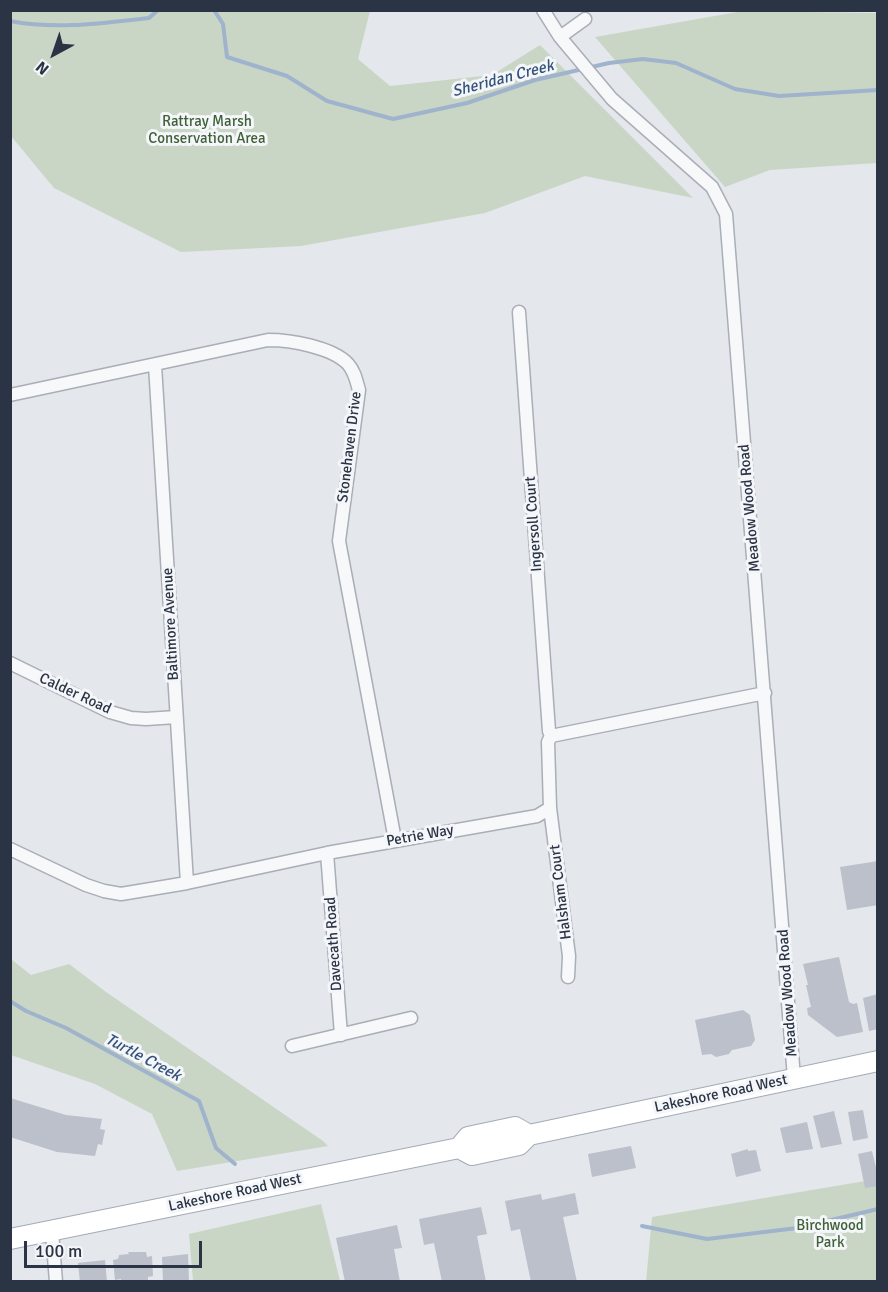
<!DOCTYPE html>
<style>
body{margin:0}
#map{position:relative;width:888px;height:1292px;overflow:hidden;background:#e4e7ec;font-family:Signika,sans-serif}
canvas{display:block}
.frame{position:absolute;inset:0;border:12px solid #2b3445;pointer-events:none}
.north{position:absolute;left:24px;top:24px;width:60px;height:60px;-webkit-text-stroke:4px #f4f6f9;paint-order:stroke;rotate:220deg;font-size:16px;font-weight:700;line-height:24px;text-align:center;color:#2b3445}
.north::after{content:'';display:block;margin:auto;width:21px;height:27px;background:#2b3445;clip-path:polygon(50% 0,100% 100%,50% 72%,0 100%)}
.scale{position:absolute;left:24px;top:1241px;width:178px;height:27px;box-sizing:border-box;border:3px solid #2b3445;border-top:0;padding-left:8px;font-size:18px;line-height:21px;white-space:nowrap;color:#2b3445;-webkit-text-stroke:4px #f4f6f9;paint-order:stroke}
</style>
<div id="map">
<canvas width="888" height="1292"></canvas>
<div class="frame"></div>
<div class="north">N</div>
<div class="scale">100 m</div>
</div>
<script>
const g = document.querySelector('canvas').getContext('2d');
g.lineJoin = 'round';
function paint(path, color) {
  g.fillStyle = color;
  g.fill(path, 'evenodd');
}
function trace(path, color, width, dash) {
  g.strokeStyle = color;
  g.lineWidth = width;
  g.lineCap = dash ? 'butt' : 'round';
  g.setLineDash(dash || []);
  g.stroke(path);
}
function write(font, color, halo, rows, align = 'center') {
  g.font = font + ' Signika,sans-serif';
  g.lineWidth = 6;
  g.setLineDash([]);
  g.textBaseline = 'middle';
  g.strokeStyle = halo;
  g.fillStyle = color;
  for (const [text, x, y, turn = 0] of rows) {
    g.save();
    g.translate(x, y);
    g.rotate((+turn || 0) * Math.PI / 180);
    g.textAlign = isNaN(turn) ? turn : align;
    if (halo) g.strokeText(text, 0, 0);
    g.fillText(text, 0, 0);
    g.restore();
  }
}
paint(new Path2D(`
 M10 11H370L358 59 390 86 492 75 540 45 693 198 585 176 485 213 301 246 181 252 54 188 11 136Z
 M743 11 877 13V163L770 170 725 187 595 37Z
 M11 959 31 975 69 964 106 992 323 1141 328 1146 177 1171 152 1114 95 1084 11 1055Z
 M877 1179V1281L646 1282 652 1217Z
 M321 1204 340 1281H193L189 1234Z`), '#c9d6c5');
trace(new Path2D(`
 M214 10 223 24 227 57 287 76 327 101 393 119 467 103 535 80 609 63 643 59 676 63 735 89 779 96 878 90
 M10 21C57 30 103 23 149 18L158 10
 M10 1001 26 1011 66 1028 199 1101 216 1148 235 1164
 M642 1226 707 1239 797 1228 878 1209`), '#9fb4cc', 4);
paint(new Path2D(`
 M878 861V905L847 910 840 867Z
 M839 957 849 1002 853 1004 857 1003 863 1032 837 1037 808 1015 807 1008 811 1007 806 985H808L803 964Z
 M878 994V1029L869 1031 863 998Z
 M743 1010 750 1015 755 1040 751 1046 732 1050 729 1054 716 1057 711 1054 702 1055 695 1020Z
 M10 1098 66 1115 102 1119 100 1129 105 1130 102 1145 98 1144 95 1156 57 1152 10 1137Z
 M863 1110 868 1138 853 1141 848 1112Z
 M834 1111 842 1144 821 1148 813 1116Z
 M807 1122 813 1149 786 1153 780 1128Z
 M631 1146 636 1168 592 1177 588 1154Z
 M748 1149V1151L756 1150 761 1171 736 1177 731 1154Z
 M872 1151 878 1176V1186L865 1188 858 1154Z
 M575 1193 579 1214 563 1217 577 1282H531L520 1229 511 1231 505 1201 541 1194 542 1200Z
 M481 1207 487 1234 477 1236 486 1282H442L434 1243 424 1245 419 1219Z
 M397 1225 402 1248 394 1249 400 1282H345L336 1238Z
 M128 1252H146L147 1257 152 1256 153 1276 148 1277V1282H121V1279L115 1280 113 1260 118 1259 119 1255 129 1254Z
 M188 1254 189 1282H163L162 1257Z
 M105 1260 107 1282H80L78 1263Z`), '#bbc0ca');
const minor = new Path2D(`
 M543 10 560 37 612 99 712 187 726 214 794 1078
 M560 37 585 19
 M519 312 549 731 551 736
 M155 365 187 883
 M10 395 268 340C290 340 332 347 348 364 355 372 356 380 359 390L339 541 395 840
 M10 663 110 712 131 718 146 719 176 717
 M550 808 569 956 568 977
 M10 849 86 885 104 891 121 894 187 883 327 853 537 816 550 808 548 742 551 736 765 693
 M327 853 341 1035
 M292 1046 411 1018
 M52 1231 56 1282`);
const primary = new Path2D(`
 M459 1148 468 1137 515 1127 529 1135
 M10 1239 459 1148 472 1155 519 1145 529 1135 878 1061`);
trace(minor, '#a9aeb7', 15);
trace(primary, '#a3abb8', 22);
trace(minor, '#f7f8fa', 12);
trace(primary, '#fff', 20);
write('15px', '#3f6138', '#f4f6f9', [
 ["Rattray Marsh",207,122],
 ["Conservation Area",207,139],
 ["Birchwood",830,1226],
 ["Park",830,1243]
]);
write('15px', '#2b3445', '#f4f6f9', [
 ["Stonehaven Drive",350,447,-83],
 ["Meadow Wood Road",750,508,-95],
 ["Ingersoll Court",534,524,-94],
 ["Baltimore Avenue",171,624,-93],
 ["Calder Road",75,694,25],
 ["Petrie Way",420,836,-10],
 ["Halsham Court",561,892,-97],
 ["Davecath Road",334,944,-94],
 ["Meadow Wood Road",788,993,-94],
 ["Lakeshore Road West",721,1094,-12],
 ["Lakeshore Road West",235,1193,-12]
]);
write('italic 16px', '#34527a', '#f4f6f9', [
 ["Sheridan Creek",503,79,-15],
 ["Turtle Creek",143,1058,28]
]);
</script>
